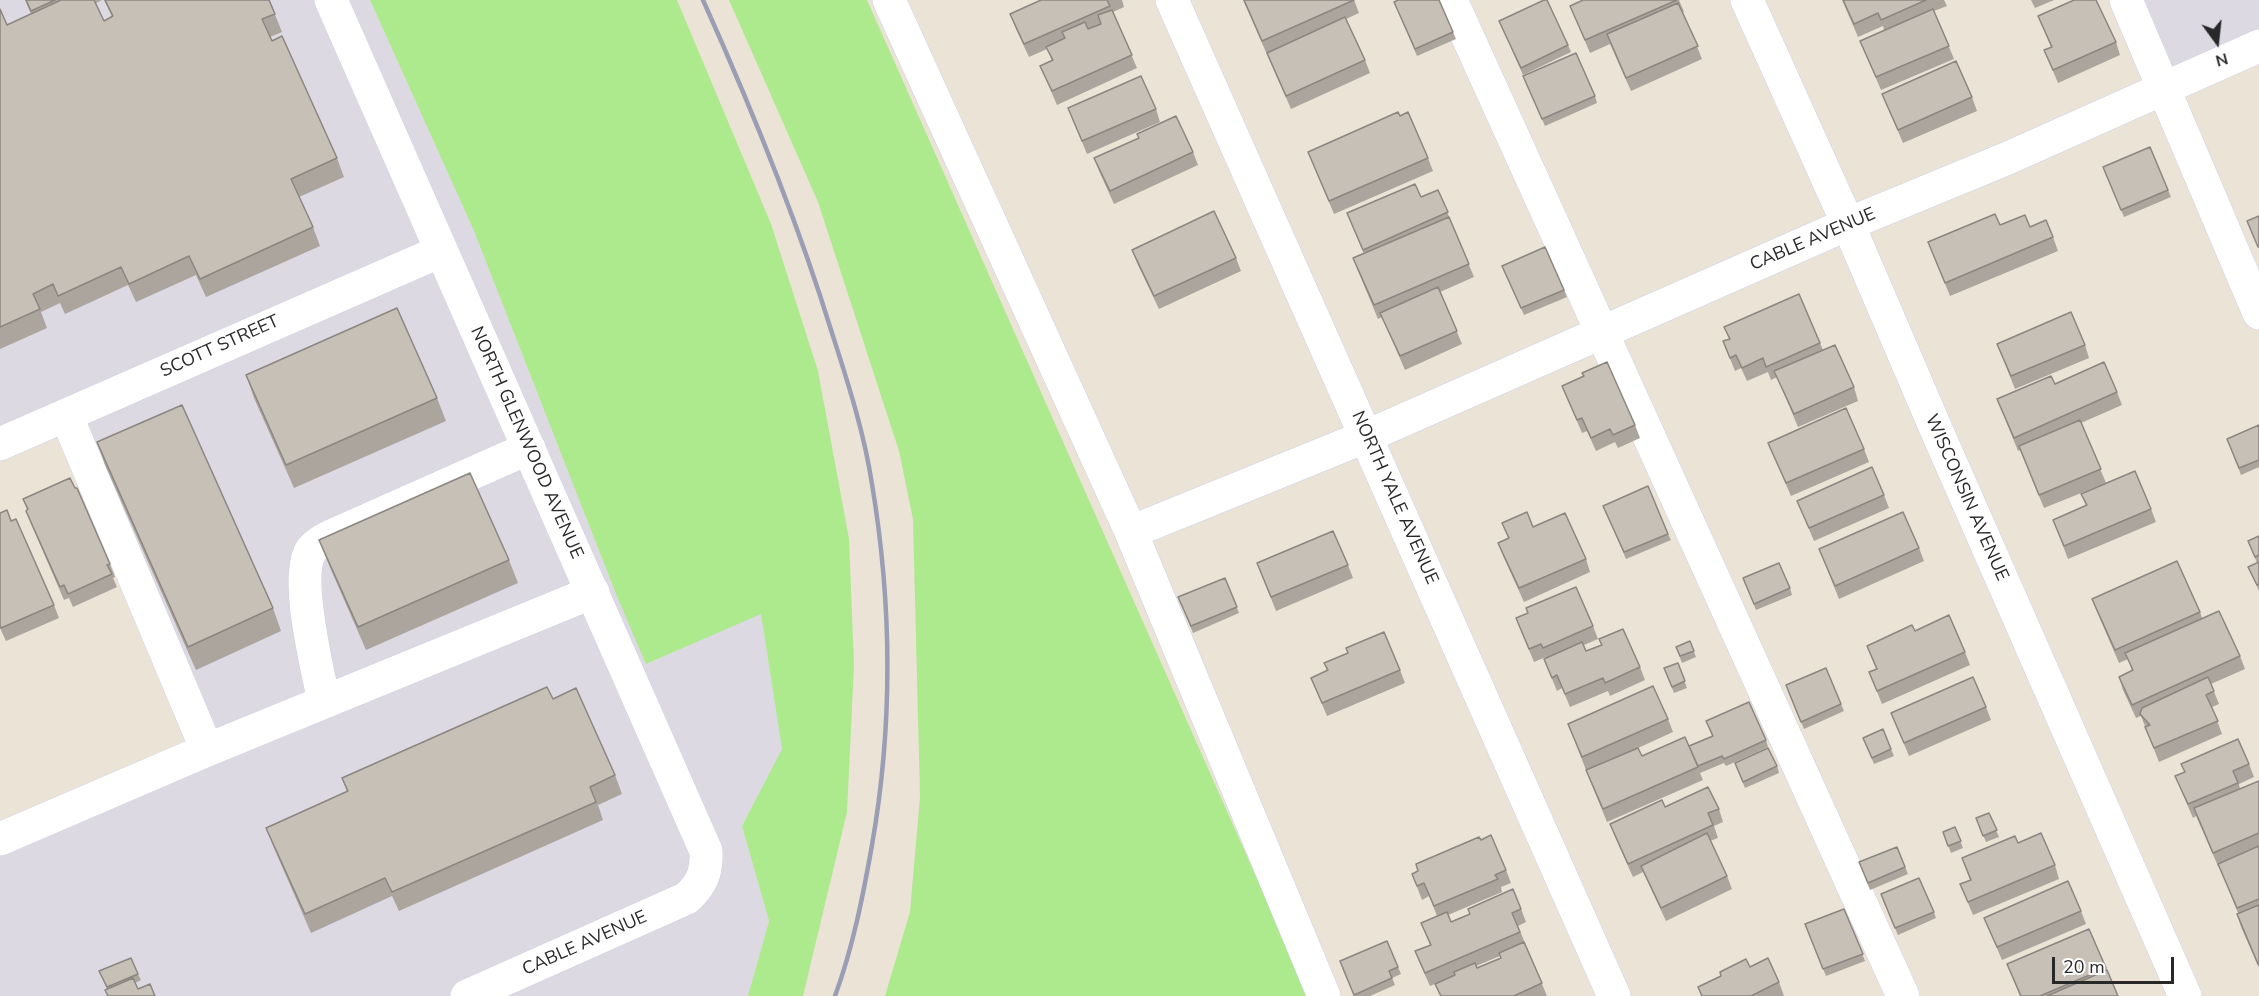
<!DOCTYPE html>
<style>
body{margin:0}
#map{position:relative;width:2259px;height:996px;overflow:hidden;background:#ece3d7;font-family:"Nunito Sans",sans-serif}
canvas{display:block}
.north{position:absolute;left:2187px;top:12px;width:60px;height:60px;-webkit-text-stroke:4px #fff;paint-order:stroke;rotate:165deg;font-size:16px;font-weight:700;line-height:24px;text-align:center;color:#282828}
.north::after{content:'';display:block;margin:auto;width:21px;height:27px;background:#282828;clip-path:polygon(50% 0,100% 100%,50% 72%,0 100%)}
.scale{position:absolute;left:2052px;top:957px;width:122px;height:27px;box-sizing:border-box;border:3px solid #282828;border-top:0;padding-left:8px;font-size:18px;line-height:21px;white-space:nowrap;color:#282828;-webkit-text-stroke:4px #fff;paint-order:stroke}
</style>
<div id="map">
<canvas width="2259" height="996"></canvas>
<div class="north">N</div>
<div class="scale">20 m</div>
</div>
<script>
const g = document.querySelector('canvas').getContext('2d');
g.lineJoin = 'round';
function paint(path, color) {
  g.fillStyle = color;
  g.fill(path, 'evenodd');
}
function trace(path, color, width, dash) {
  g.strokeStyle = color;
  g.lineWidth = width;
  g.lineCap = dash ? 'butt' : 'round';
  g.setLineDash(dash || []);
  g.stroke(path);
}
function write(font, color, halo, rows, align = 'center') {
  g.font = font + ' "Nunito Sans",sans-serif';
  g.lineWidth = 4.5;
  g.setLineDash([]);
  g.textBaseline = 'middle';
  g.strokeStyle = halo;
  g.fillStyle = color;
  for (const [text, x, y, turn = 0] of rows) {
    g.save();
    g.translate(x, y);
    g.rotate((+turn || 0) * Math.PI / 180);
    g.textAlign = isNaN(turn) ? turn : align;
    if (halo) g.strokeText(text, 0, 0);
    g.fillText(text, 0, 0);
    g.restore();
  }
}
paint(new Path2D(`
 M0 0H370L474 231 616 594 647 664 761 613 782 749 742 826 769 921 748 996H0V839L207 750 66 415 0 444Z
 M2126 0H2259V46L2165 88Z`), '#dcd9e3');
paint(new Path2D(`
 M370 0H677L771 224 818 371 849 539 854 666 847 812 803 996H748L769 921 742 826 782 749 761 614 646 664 616 594 474 231Z
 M729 0H867L1309 996H885L910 912 920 797 913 519 899 451 818 202Z`), '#ade98d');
const minor = new Path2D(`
 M331 0 706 851C707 872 702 884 687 898L467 996
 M889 0 1131 532 1324 996
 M1172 0 1614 996
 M1451 0 1903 996
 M1747 0 1848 224 1936 429 2185 996
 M2126 0 2259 313
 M66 415 207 750
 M0 444 441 251
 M1131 532 1367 436 1848 224 2008 158 2259 46
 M324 702C318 670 293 575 312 549 316 544 325 539 331 536L529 448
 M0 839 207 750 593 592`);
trace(minor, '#ccd1e3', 34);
trace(minor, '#fff', 33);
trace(new Path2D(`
 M703 0C752 109 797 219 832 333 848 383 864 432 872 484 892 604 893 725 872 845 863 896 853 947 835 996`), '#9a9eb4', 4.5);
paint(new Path2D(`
 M25 0H102L96 3 104 21 112 17 104 0H269L282 32 270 37 337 158 344 177 299 197 313 227 320 246 206 297 196 275 136 302 128 285 65 314 60 303 41 312 47 328 0 349V9L7 25 31 14Z
 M1041 0H1122L1124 7 1113 12 1137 68 1057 105 1040 66 1052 61 1047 49 1029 57 1015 27 1010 14Z
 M1243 0H1354L1359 13 1346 19 1365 60 1370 73 1291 109Z
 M1583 0H1679L1684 12H1683L1702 59 1631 91 1610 44 1590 53 1570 6Z
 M1842 0H1944L1947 6 1934 11 1954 59 1881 90 1860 41 1884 30 1883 26 1858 37Z
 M2031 0H2054L2035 8Z
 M1394 2 1453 32 1456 39 1417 56Z
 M2038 16 2116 42 2120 55 2058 83 2044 50 2051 47Z
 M1499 21 1568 45 1571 52 1523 75Z
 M1523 76 1595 96 1597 103 1545 126Z
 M1882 94 1972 97 1977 111 1903 143Z
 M1068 108 1156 109 1160 122 1087 154Z
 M1400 116 1428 158 1433 171 1334 214 1308 152Z
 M1193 152 1198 165 1114 204 1099 171 1094 158Z
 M2106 174 2168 190 2171 197 2124 217Z
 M1438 190 1474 277 1440 292 1462 344 1405 370 1382 317 1378 319 1358 271 1353 258 1364 254 1347 213 1421 197Z
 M2000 225 2030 227 2053 237 2058 251 1950 296 1928 242Z
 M1132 250 1236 258 1241 271 1159 309 1137 263Z
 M1502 266 1564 290 1567 297 1524 315Z
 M1724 327 1820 343 1823 350 1854 387 1858 401 1798 427 1777 377 1771 380 1768 372 1747 381 1741 368 1735 371 1723 341 1729 339Z
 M1997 344 2085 345 2089 358 2015 389Z
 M246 375 437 398 446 421 294 488 254 398Z
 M2055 384 2117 392 2122 405 2081 423 2106 483 2044 508 2020 450 2018 451 1997 399Z
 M1562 386 1635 425 1640 438 1618 448 1615 442 1596 451 1587 431 1582 433Z
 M2259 425V467L2241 475 2227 439Z
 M97 442 273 608 281 631 196 670 105 465Z
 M1768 443 1864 449 1869 462 1791 496Z
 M2081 494 2151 509 2156 522 2068 559 2053 520 2086 506Z
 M1884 495 1889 508 1814 541 1797 501Z
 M23 499 110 564 115 577 113 578 117 587 73 607 69 598 64 600 31 524 26 511 27 510Z
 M1603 506 1668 534 1671 540 1626 559Z
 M0 513 11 521 54 605 59 618 6 641 0 628Z
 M1502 523 1533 527 1586 559 1590 572 1524 602 1503 556 1498 543 1508 538Z
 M2259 536V591L2248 567 2257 563 2248 541Z
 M319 540 509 560 518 583 366 650 328 563Z
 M1919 548 1924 561 1839 599 1819 549Z
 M1257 563 1348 565 1353 578 1276 611Z
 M1225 578 1239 613 1193 633 1181 604Z
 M1743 578 1790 588 1792 595 1756 610Z
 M2092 599 2200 612 2202 618 2240 656 2245 669 2211 684 2219 704 2212 707 2222 734 2159 762 2141 716 2136 718 2123 690 2119 677 2132 671 2128 659 2119 663 2097 612Z
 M1516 618 1593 626 1598 639 1584 645 1586 651 1601 645 1599 639 1640 667 1645 680 1610 696 1608 691 1570 707 1562 688 1557 691 1544 659 1546 657 1534 662Z
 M1915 631 1965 652 1970 665 1882 704 1869 672 1876 669 1867 646Z
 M1690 641 1696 657 1682 663 1676 647Z
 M1324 663 1400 670 1405 683 1327 716 1311 678 1327 671Z
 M1678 663 1687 688 1674 693 1664 668Z
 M1788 692 1841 704 1844 711 1804 729Z
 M553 699 615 775 622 794 598 805 603 820 399 911 392 896 311 933 273 846 266 828 347 792 342 778Z
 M1986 707 1991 720 1909 756 1891 713Z
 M1668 719 1673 732 1638 748 1642 756 1689 746 1712 736 1706 721 1766 740 1768 747 1726 766 1724 763 1700 773 1703 780 1607 822 1591 783 1586 770 1568 724Z
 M1866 745 1891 749 1894 756 1874 764Z
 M1735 763 1777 766 1779 773 1745 788Z
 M2249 764 2254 777 2239 784 2240 789 2259 781V968L2241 927 2237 914 2238 913 2219 866H2218L2196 816 2193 818 2175 776Z
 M1665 807 1719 809 1723 822 1714 826 1718 838 1710 841 1727 876 1732 889 1666 921 1643 872 1633 877 1615 837 1610 824Z
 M1989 813 1999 837 1986 842 1976 818Z
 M1955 827 1963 848 1951 853 1943 832Z
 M1481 840 1506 870 1511 883 1501 887 1502 892 1448 915 1451 922 1470 914 1468 909H1521L1526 922 1518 926 1547 996H1440L1435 984 1449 978 1430 986 1420 964 1415 951 1430 945 1421 923 1437 916 1429 896 1422 900 1412 874ZM1500 956 1501 958 1477 968 1476 966Z
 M2018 843 2055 865 2059 879 1973 915 1960 884 1970 880 1962 858Z
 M1897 847 1908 874 1870 890 1859 862Z
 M1883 901 1934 912 1936 918 1898 935Z
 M1844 909 1865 961 1826 976 1805 924Z
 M2081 911 2086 924 2002 960 1984 918Z
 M2089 929 2118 996H2020L2007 964Z
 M1398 967 1401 974 1392 978 1395 985 1370 996H1354L1342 968Z
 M1750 967 1779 982 1784 996H1702L1721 976Z
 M99 971 138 974 141 980 135 983 138 989H107Z`), '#aba59d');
const building = new Path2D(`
 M26 0H55L31 11Z
 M61 0H94L104 21 113 16 105 0H269L275 14 262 19 272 41 282 36 337 158 291 179 313 227 200 279 189 256 129 284 121 267 58 296 53 284 33 294 40 309 0 327V9L7 25Z
 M1041 0H1107L1110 6 1024 44 1010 14Z
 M1244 0H1354L1262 41Z
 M1398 0H1439L1453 32 1415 49 1394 2Z
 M1544 0H1547L1568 45 1521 68 1499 21Z
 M1583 0H1677L1585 40 1570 6Z
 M1843 0H1926L1881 20 1878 13 1854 24Z
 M2074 0H2096L2116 42 2053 70 2044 50 2052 47 2038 16Z
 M1678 3 1698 46 1626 78 1607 34Z
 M1933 9 1949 46 1876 77 1860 41Z
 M1112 10 1132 55 1052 91 1040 66 1053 60 1046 47 1065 38 1062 32 1085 22 1088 29 1101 24 1098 15Z
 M1345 17 1365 60 1286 96 1267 53Z
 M1576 53 1595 96 1542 119 1523 76Z
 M1956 61 1972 97 1898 130 1882 94Z
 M1141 76 1156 109 1082 141 1068 108Z
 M1398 112 1400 116 1408 112 1428 158 1329 201 1308 152Z
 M1176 116 1193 152 1110 191 1094 158 1139 138 1137 134Z
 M2150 147 2168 190 2121 210 2103 167Z
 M1415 184 1421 197 1438 190 1448 212 1363 250 1347 213Z
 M1214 211 1236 258 1154 296 1132 250Z
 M1995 214 2000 225 2025 215 2030 227 2046 220 2053 237 1945 283 1928 242Z
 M2259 216V247H2258L2247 221Z
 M1449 217 1469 264 1374 305 1353 258Z
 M1545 247 1564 290 1521 308 1502 266Z
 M1438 287 1457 331 1400 356 1380 313Z
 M1799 294 1820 343 1766 367 1763 358 1742 368 1736 355 1730 358 1723 341 1730 339 1724 327Z
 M397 308 437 398 286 465 246 375Z
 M2071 312 2085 345 2011 376 1997 344Z
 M1835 345 1854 387 1794 414 1774 371Z
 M1607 362 1635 425 1613 435 1610 429 1591 438 1582 418 1577 420 1562 386 1584 376 1582 373Z
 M2104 362 2117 392 2014 438 1997 399 2051 376 2055 384Z
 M182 405 273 608 188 647 97 442Z
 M1846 408 1864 449 1786 483 1768 443Z
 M2080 420 2101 469 2039 495 2019 446Z
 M2259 425V460L2239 468 2227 439Z
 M1872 467 1884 495 1809 528 1797 501Z
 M2135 471 2151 509 2064 546 2053 520 2087 505 2081 494Z
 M470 473 509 560 358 627 319 540Z
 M70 478 75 488H77L110 564 107 565 112 574 68 594 64 585 60 587 26 511 28 509 23 499Z
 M1648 486 1668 534 1624 552 1603 506Z
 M7 510 11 521 16 519 54 605 1 628 0 625V513Z
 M1527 512 1533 527 1565 513 1586 559 1519 588 1498 543 1509 538 1502 523Z
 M1903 512 1919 548 1835 586 1819 549Z
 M1333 531 1348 565 1271 597 1257 563Z
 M2259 536V555L2255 557 2248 541Z
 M2177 561 2200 612 2115 650 2092 599Z
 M2259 562V584L2257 585 2248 567Z
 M1779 563 1790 588 1754 604 1743 578Z
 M1225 578 1237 607 1191 626 1178 597Z
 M1576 587 1593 626 1543 648 1541 644 1529 649 1516 618 1528 613 1526 608Z
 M2219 611 2240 656 2132 705 2119 677 2133 670 2125 653Z
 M1949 615 1965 652 1877 691 1869 672 1877 669 1867 646 1912 625 1915 631Z
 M1623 629 1640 667 1605 683 1603 678 1565 694 1557 675 1552 678 1544 659 1582 642 1586 651 1602 645 1599 639Z
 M1384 632 1400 670 1322 703 1311 678 1328 670 1324 663 1348 653 1346 648Z
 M1690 641 1694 651 1680 656 1676 647Z
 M1678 663 1685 681 1672 687 1664 668Z
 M1826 668 1841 704 1801 722 1786 685Z
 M1973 677 1986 707 1904 743 1891 713Z
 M2208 677 2214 691 2206 695 2218 721 2154 748 2145 727 2150 725 2140 714 2142 708Z
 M1653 686 1668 719 1582 757 1568 724Z
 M547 687 553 699 576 688 615 775 590 787 596 802 392 892 385 878 305 914 266 828 348 791 342 778Z
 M1749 702 1766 740 1724 759 1722 756 1698 766 1689 746 1713 736 1706 721Z
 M1883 729 1891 749 1872 758 1863 738Z
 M1685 737 1698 767 1603 809 1586 770 1638 748 1642 756Z
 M2238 739 2249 764 2233 771 2238 783 2188 804 2175 776 2185 772 2181 764Z
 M1768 748 1777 766 1743 782 1735 763Z
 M2259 781V833L2213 853 2194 808Z
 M1708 787 1719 809 1708 813 1713 825 1628 864 1610 824 1662 800 1665 807Z
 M1989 813 1997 830 1983 836 1976 818Z
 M1955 827 1961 841 1948 846 1943 832Z
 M1707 833 1727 876 1661 908 1641 866Z
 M2041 833 2055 865 1968 902 1960 884 1971 880 1962 858 2015 836 2018 843Z
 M1491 835 1506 870 1495 875 1498 879 1434 906 1424 883 1417 886 1412 874 1418 871 1416 864 1479 837 1481 840Z
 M2259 846V899L2237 908 2218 864Z
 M1897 847 1905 867 1868 883 1859 862Z
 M1919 878 1934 912 1895 928 1881 894Z
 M2068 881 2081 911 1997 947 1984 918Z
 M1513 889 1521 909 1512 913 1520 932 1425 973 1415 951 1431 945 1421 923 1447 912 1451 922 1470 914 1468 909Z
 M2259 905V964H2258L2237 914Z
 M1844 909 1863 954 1823 969 1805 924Z
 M2089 929 2106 968 2040 996H2021L2007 964Z
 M1387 941 1398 967 1389 971 1392 978 1354 995 1340 961Z
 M1524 942 1542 983 1514 996H1441L1435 984 1455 975 1454 972 1475 963 1477 968 1501 958 1499 953Z
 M131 958 138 974 107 987 99 971Z
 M1768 958 1779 982 1751 996H1702L1698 987 1721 976 1720 972 1746 959 1750 967Z
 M2107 970 2118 996H2047Z
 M133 978 138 989 150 984 155 996H108L105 990Z`);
paint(building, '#c7c0b7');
trace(building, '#8b8680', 1.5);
write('18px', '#282828', '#fff', [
 ["CABLE AVENUE",1813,240,-23],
 ["SCOTT STREET",220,347,-24],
 ["NORTH GLENWOOD AVENUE",526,443,66],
 ["NORTH YALE AVENUE",1394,498,66],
 ["WISCONSIN AVENUE",1966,498,66],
 ["CABLE AVENUE",585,944,-24]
]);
</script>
